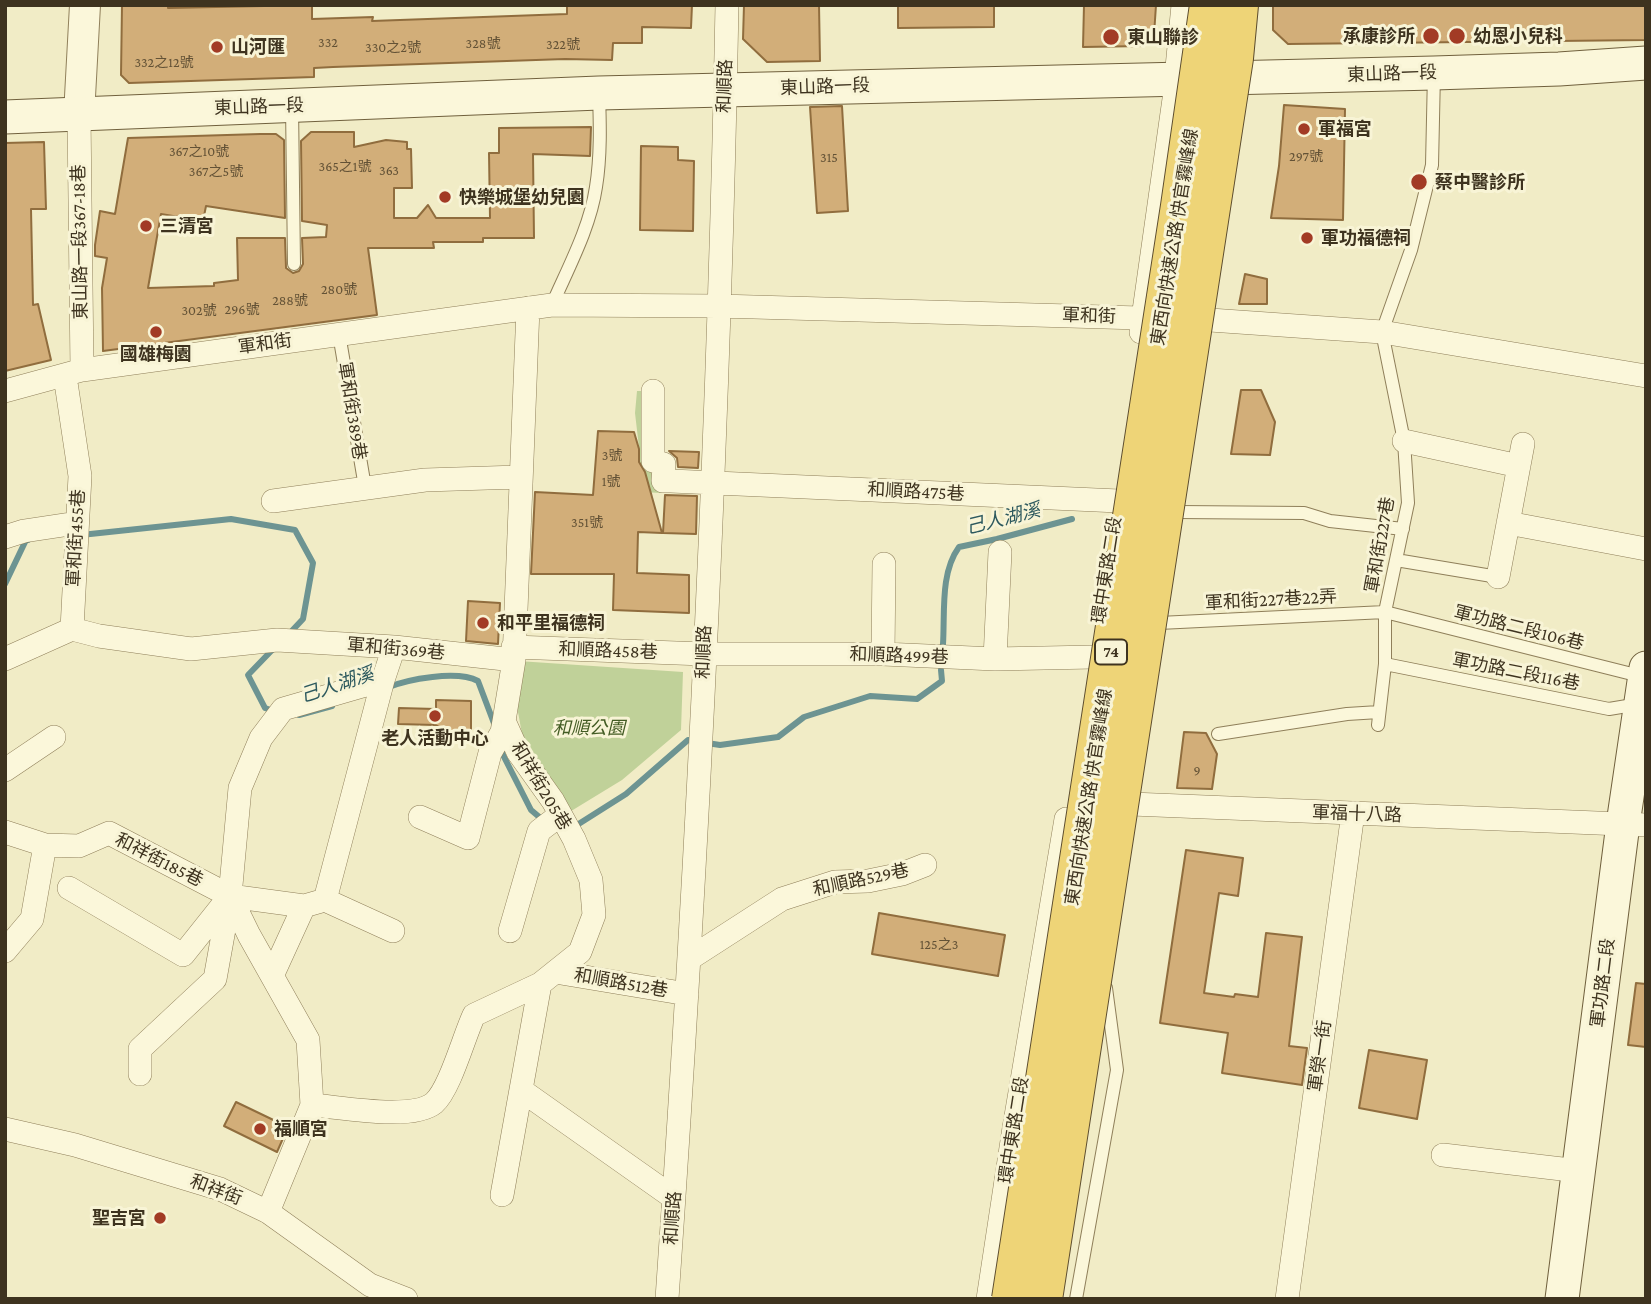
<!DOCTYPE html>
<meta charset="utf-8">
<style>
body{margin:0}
#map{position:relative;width:1651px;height:1304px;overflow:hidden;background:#f1ecc6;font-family:"Crimson Pro",serif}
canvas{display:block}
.frame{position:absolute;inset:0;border:7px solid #3e331f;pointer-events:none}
</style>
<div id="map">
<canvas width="1651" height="1304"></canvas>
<div class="frame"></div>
</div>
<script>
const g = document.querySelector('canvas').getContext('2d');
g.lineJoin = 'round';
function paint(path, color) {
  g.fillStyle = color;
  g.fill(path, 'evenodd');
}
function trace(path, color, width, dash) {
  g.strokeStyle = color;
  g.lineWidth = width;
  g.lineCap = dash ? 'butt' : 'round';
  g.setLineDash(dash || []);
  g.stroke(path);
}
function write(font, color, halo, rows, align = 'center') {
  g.font = font + ' "Crimson Pro","Noto Sans TC",serif';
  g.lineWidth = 6;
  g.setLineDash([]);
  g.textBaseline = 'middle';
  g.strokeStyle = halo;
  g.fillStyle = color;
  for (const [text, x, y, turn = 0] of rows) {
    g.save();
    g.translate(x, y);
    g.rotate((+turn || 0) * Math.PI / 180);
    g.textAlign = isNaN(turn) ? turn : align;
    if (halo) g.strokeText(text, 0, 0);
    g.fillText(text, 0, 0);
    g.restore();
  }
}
paint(new Path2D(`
 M637 391H658L664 452 663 493 639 492 640 456 635 413Z
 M518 661 683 672 681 730 622 780 563 816 522 734 516 701Z`), '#c0d199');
trace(new Path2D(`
 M81 535 231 519 295 530 313 563 303 619 288 635
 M5 584 26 540H28
 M943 644C945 613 940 573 959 547L997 539 1072 519
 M275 647 248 675 265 708 276 712
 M386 688C408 679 457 670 478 681L495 726
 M299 715 332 706
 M707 743 720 745 778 737 804 717 870 696 917 699 942 681 941 670
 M499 747 531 810 544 821
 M577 825 626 794 688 740 696 741`), '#6d9492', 6);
const building = new Path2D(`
 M122 5H168V8L312 5V19L373 17 372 21 567 14V5H692L691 28 642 27V43H613L612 60 565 59 333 67 314 68V77L129 83 121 75Z
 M744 5H819L820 61 767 62 743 39Z
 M898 5H994V27L898 28Z
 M1084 5H1156L1154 35 1144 46 1083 47Z
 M1273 5H1646V40L1288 44 1273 30Z
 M1284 105 1345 109 1343 220 1271 218 1279 166Z
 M842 106 848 211 817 213 810 107Z
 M591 127 590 156 533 154 534 238H483V242H433L434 248H368L377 315 103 351 102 288 107 258 95 256V245L100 211 115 214 128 138 260 134H276L284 140 285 218 206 206 203 221 161 214 148 288 214 286V283L238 280 237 238H285L286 268 293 273 299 271 303 264 302 238 326 237 327 225 302 221 301 141 311 132H354V147L386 140 407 142V149H411L412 188H394V218H417L428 205 436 218H490L489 153H499V128Z
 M44 142 46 209H31L33 305 38 304 51 360 5 371V143Z
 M641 146 678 147V160L694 161 693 231 640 230Z
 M1245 274 1267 279V304H1239Z
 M1241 390H1261L1275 422 1270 455 1231 454Z
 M598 431 634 432 639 449V462L645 472 662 533 638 532 637 573 689 575V613L613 610 614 574H531L535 492 593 495Z
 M669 451 699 452 698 468 678 467 677 458Z
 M665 495 697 496 696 534 663 533Z
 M468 601 500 603 498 644 466 641Z
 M436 700 471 701V741L435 725 398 724 399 708 436 709Z
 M1184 732 1206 733 1217 754 1212 789 1177 788Z
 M1186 850 1243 858 1238 896 1219 893 1204 993 1234 997 1235 994 1258 997 1266 933 1302 937 1289 1046 1307 1048 1302 1085 1222 1073 1228 1033 1160 1023Z
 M879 913 1005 935 998 976 872 954Z
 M1636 983 1646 984V1047L1628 1045Z
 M1369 1050 1427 1060 1417 1119 1359 1108Z
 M236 1102 288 1127 277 1152 224 1126Z`);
paint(building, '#d2ae79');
trace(building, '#906d3e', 2);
const service = new Path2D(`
 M292 106 294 264
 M552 305C568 268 590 228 596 187 601 156 600 124 599 94
 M339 334 365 487
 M1178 512 1304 513 1330 521 1403 529
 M1396 560 1498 577
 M1159 623 1385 612 1644 677
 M1385 664 1609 709 1639 704
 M1378 725 1385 664V612L1408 503 1404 441 1382 332 1411 250 1432 165 1434 73
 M1218 734 1347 714 1379 712
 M1076 1299 1117 1070 1106 988`);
const minor = new Path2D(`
 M79 115 82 370
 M1141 332 1174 99 1183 5
 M5 391 82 370 552 305 719 306 1210 320 1382 332 1646 376
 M653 391V461L664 464 663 481H668
 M1404 441 1519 466
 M671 481 1119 501
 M273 501 425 480 519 477
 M1508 523 1646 549
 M5 537 24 531 77 523
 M1498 577 1523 444
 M72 629 99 636 191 649 277 640 394 647 514 660
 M513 647 704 654H883L995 659 1093 657
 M883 654 884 564
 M5 659 72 629 80 476 65 376
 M995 659 1000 552
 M5 770 54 737
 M1107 803 1646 825
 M420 817 468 838 490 753 502 732 504 721
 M5 832 45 845 79 846 109 833 230 896 249 935 308 1040 312 1105 268 1212
 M69 888 183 955 230 896 304 906 325 900 393 931
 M325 900 383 680
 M510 931 539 831 560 815
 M5 951 32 919 45 845
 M689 959 782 899 835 882 868 881 902 874 925 865
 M555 972 687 994
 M272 976 304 906
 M140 1074V1049L215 979 230 896 240 788 261 738 283 709 383 680 394 647
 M521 1090 674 1198
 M312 1105C340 1107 412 1121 434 1103 450 1089 464 1036 474 1015L540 984 580 952 594 915 591 880 574 839 553 801 518 752 504 721 514 660 528 308
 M5 1129 75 1145 220 1189 268 1212 370 1285 406 1299
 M1443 1155 1579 1171
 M502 1195 540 984
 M667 1299C697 868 719 437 727 5
 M988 1299 1014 1128 1066 819
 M1287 1299 1353 813`);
const tertiary = new Path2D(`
 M79 115 85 5`);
const secondary = new Path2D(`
 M5 117 599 93 1434 73 1559 69 1646 63
 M1562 1299 1623 824 1646 668`);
trace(service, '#8f7f5a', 14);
trace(minor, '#8f7f5a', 24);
trace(tertiary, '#8f7f5a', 32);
trace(secondary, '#70603d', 35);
trace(service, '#fbf7da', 12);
trace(minor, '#fbf7da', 23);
trace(tertiary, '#fbf7da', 30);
trace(secondary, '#fbf7da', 33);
const trunkBridge = new Path2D(`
 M1011 1299 1180 206 1209 5
 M1043 1299 1234 58 1239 5`);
trace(trunkBridge, '#5c4c2e', 40, []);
trace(trunkBridge, '#eed477', 38);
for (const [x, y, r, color] of [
 [1431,36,9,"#a23b25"],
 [1457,36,9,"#a23b25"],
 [1111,37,9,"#a23b25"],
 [217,47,7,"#a23b25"],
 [1304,129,7,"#a23b25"],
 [1419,182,9,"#a23b25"],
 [445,197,7,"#a23b25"],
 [146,226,7,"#a23b25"],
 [1307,238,7,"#a23b25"],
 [156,332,7,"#a23b25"],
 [483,623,7,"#a23b25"],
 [435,716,7,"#a23b25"],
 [260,1129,7,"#a23b25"],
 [160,1218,7,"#a23b25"]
]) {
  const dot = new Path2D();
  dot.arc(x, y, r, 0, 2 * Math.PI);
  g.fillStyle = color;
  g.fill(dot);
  trace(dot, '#f8f4d6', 2.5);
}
write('14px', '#635236', null, [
 ["332",328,43],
 ["328號",483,44],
 ["322號",563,45],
 ["330之2號",393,48],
 ["332之12號",164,63],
 ["367之10號",199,152],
 ["297號",1306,157],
 ["315",829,158],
 ["365之1號",345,167],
 ["363",389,171],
 ["367之5號",216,172],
 ["280號",339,290],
 ["288號",290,301],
 ["296號",242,310],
 ["302號",199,311],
 ["3號",612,456],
 ["1號",611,482],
 ["351號",587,523],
 ["9",1197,771],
 ["125之3",939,945]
]);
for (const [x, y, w] of [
 [1111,652,32]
]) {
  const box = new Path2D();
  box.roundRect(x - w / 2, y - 12.5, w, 25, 5);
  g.fillStyle = '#f8f4d6';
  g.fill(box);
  trace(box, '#3e331f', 2);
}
write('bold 16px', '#3e331f', null, [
 ["74",1111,652]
]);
write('bold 18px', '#3e331f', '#f8f4d6', [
 ["承康診所",1415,36,"right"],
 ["幼恩小兒科",1473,36],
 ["東山聯診",1127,37],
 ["山河匯",231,47],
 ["軍福宮",1318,129],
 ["蔡中醫診所",1435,182],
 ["快樂城堡幼兒園",459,197],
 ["三清宮",160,226],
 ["軍功福德祠",1321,238],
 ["國雄梅園",156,354,"center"],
 ["和平里福德祠",497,623],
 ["老人活動中心",435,738,"center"],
 ["福順宮",274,1129],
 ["聖吉宮",146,1218,"right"]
], 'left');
write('18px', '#3e331f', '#f8f4d6', [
 ["東山路一段",1392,74,-2],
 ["和順路",725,86,-88],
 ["東山路一段",825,87,-2],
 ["東山路一段",259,107,-2],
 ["東西向快速公路 快官霧峰線",1175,237,-81],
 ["東山路一段367-18巷",80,242,-91],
 ["軍和街",1089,316,2],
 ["軍和街",265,344,-8],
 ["軍和街389巷",352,411,81],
 ["和順路475巷",916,492,3],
 ["軍和街455巷",76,538,-87],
 ["軍和街227巷",1380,545,-80],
 ["環中東路二段",1107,570,-81],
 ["軍和街227巷22弄",1271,600,-3],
 ["軍功路二段106巷",1519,628,14],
 ["軍和街369巷",396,649,5],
 ["和順路458巷",608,651,2],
 ["和順路",704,652,-88],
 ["和順路499巷",899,656,2],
 ["軍功路二段116巷",1516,672,11],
 ["和祥街205巷",541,786,59],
 ["東西向快速公路 快官霧峰線",1089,797,-81],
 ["軍福十八路",1357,814,2],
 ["和祥街185巷",159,860,27],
 ["和順路529巷",861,880,-12],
 ["和順路512巷",621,983,10],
 ["軍功路二段",1603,983,-83],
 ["軍榮一街",1320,1056,-82],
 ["環中東路二段",1014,1130,-81],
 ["和祥街",216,1190,21],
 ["和順路",673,1218,-86]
]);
write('italic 18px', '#435c24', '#f8f4d6', [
 ["和順公園",589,728]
]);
write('italic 19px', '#2d595e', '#f8f4d6', [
 ["己人湖溪",1003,519,-14],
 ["己人湖溪",337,685,-18]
]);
</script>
